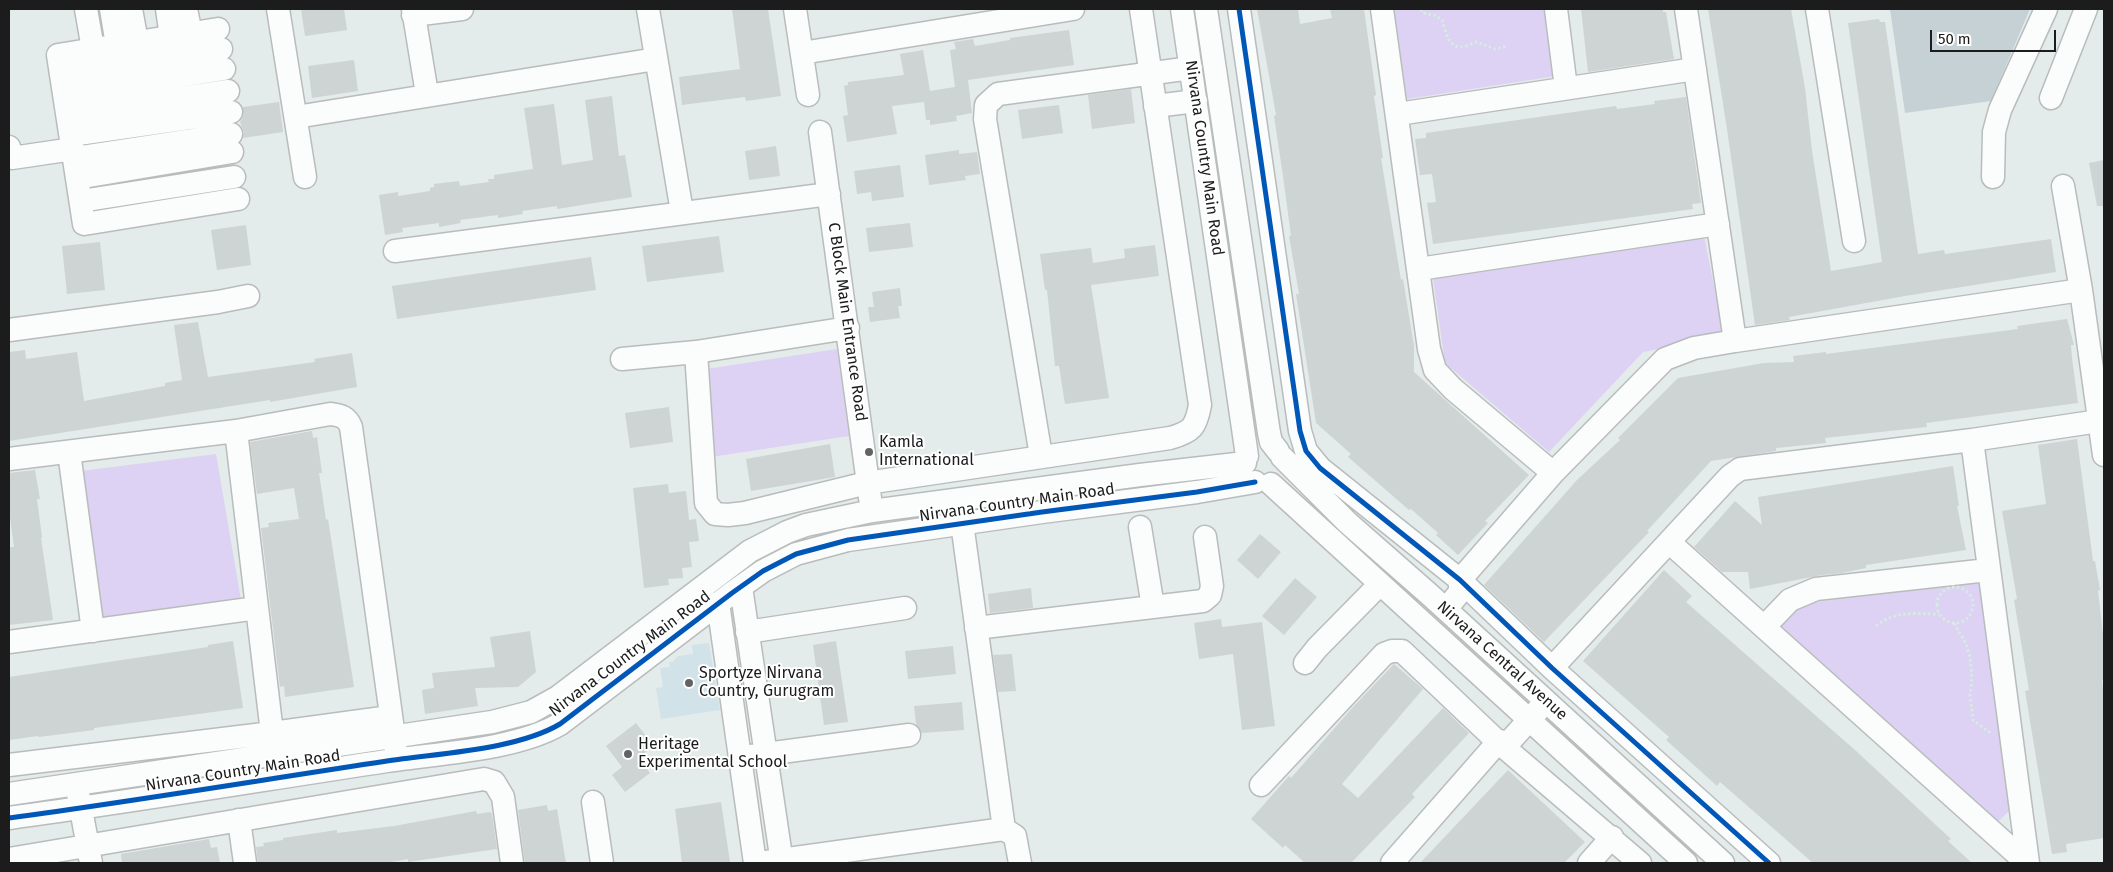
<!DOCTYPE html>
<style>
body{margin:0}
#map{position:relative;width:2113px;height:872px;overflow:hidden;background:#e4ebeb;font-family:"Fira Sans",sans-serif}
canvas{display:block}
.frame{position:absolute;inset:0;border:10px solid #1c1c1c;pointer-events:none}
.scale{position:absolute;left:1930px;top:30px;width:126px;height:22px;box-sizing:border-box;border:2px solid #1c1c1c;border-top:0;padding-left:6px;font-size:15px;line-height:18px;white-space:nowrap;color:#1c1c1c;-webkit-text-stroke:4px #fff;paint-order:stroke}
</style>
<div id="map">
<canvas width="2113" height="872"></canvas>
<div class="frame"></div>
<div class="scale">50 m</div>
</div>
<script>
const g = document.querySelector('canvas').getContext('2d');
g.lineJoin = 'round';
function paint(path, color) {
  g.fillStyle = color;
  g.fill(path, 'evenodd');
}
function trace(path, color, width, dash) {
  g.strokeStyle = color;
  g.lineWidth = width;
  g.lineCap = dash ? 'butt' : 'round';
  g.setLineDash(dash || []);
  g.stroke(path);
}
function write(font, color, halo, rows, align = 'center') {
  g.font = font + ' "Fira Sans",sans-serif';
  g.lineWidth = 4;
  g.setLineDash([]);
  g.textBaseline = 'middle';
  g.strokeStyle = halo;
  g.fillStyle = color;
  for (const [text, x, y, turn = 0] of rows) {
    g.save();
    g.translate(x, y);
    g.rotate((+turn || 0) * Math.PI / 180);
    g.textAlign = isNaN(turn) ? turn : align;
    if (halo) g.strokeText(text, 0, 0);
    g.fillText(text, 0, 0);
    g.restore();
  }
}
paint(new Path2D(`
 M709 643 720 710 661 719 656 688 663 687 660 668 670 667 669 662H673L678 656 693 654 692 645Z`), '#d2e2e9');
paint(new Path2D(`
 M1890 9H2030L1991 101 1905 113Z`), '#c6d1d5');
paint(new Path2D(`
 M1394 9H1547L1556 76 1407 99Z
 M1704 236 1724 336 1643 352 1549 452 1445 363 1433 278Z
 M837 349 849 436 711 457 700 370Z
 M216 454 241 600 102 619 81 471Z
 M1980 580 2011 809 1992 828 1774 628 1794 605Z`), '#ddd1f4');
paint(new Path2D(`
 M301 9H344L347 30 305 36Z
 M732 9H768L781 96 746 101 745 97 682 105 679 77 740 69Z
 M1257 9H1298L1300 24 1332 18 1330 9H1364L1376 95 1374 96 1383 158H1381L1401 280 1403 279 1414 346V372L1529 475 1485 521 1488 523 1458 555 1436 535 1438 533 1411 509 1409 510 1348 457 1351 454 1316 423 1296 294H1299L1289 236H1291L1283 176 1274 116 1276 115Z
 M1581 9H1663V12H1666L1674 59 1588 72Z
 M1708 9H1791L1805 88 1812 151 1831 271 1882 262 1848 23 1879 19 1880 22H1885L1918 254 1944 250 1945 254 2051 239 2056 272 1905 296 1789 317 1790 320 1755 325 1727 129Z
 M1069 30 1074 65 968 80 972 113 956 116 957 121 930 125V120H926L924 102 892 106 897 134 847 142 843 116 848 115 844 86 848 85V82L904 75 900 54 923 50 930 91 955 87 950 50 956 49 954 42 973 39 975 46 1010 40V38Z
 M354 60 358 91 312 98 308 66Z
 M1131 89 1135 123 1092 129 1088 95Z
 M612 96 619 156 625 155 632 197 557 209V206L522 211 523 214 498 218V215L460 220 461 223 439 227V223L402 228 403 232 385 235 379 195 398 192V196L430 191V188L434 187V184L459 181 460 186 489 182 488 179H494V175L533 169 524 108 554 104 562 165 593 160 585 100Z
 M1686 97 1701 203 1692 204 1693 209 1433 244 1427 203 1436 202 1432 174 1420 175 1415 139 1426 138V133L1616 106 1617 109 1655 104 1654 101Z
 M279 102 283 132 243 138 244 132 240 122 243 116V107Z
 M1059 105 1063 133 1022 139 1018 110Z
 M776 146 780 176 749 180 745 151Z
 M959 150V154L977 152 980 174 965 176 966 180 929 185 925 155Z
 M2104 160V206H2097L2089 163Z
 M900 165 904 197 872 201 871 192 857 194 854 171Z
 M910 223 913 247 869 252 866 228Z
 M246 225 251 265 217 270 211 230Z
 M719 236 724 272 647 282 642 246Z
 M100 242 105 290 67 294 62 246Z
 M1155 245 1159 276 1091 285 1109 398 1065 404 1059 366H1055L1047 290H1045L1040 254 1091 248 1093 263 1125 258 1124 249Z
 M591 257 596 290 397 319 392 286Z
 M900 288 902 306H898L900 318 870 322 868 307H874L872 292Z
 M2067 319 2074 345H2071L2072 358 2078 403 1926 423 1927 427 1825 438 1826 443 1776 448V451L1711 461 1647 531 1649 532 1544 642 1484 585 1577 480 1620 440 1618 438 1678 378 1764 363 1794 362 1793 356 1826 352V354L2018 329 2017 326Z
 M198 322 208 377 315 362 314 359 352 353 357 387 270 402V400L9 441V352L25 350 26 359 77 352 84 401 165 386V383L182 380 174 325Z
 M669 407 673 442 630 448 625 413Z
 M312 431 313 438 317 437 322 473H319L326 520 328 519 354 687 285 697 284 686 280 687 261 528 269 527 268 523 299 519 294 488 257 494 250 442Z
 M2077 439 2093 561H2095L2100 590 2098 591 2104 643V680H2102L2104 698V838L2066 844 2067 852 2052 854 2025 691 2029 690 2014 600 2017 599 2002 511 2046 504 2038 445Z
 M830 444 835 477 751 491 746 459Z
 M1953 466 1959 506H1957L1966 550 1866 565V568L1842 573 1822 575 1750 589 1748 572H1722L1694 547 1735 501 1762 525 1758 497Z
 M35 470 40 499H37L42 537 41 538 53 620 9 625V547H14L9 510V473Z
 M668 484 669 493 686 491 689 520 696 519 699 541 689 542 692 567 682 568 683 578 668 579 669 585 644 588 633 488Z
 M1260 534 1281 552 1258 579 1237 560Z
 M1664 570 1692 596 1686 602 1855 750 1951 839 1948 841 1972 863H1813L1720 782 1717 786 1666 740 1669 737 1583 661Z
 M1295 578 1317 597 1284 635 1262 616Z
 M1031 588 1033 608 990 613 988 594Z
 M1221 619 1222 627 1262 622 1275 726 1242 730 1233 654 1199 659 1194 623Z
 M530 631 536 672 518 687 475 688 478 706 425 714 422 690 434 688 432 673 495 667 490 637Z
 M233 641 243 708 94 728V730L39 737 38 736 9 740V677L208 647V645Z
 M836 641 848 722 824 725 813 645Z
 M953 646 956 674 908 679 905 651Z
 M1012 654 1016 691 998 692 993 655Z
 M1394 664 1423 689 1342 784 1358 798 1443 708 1469 733 1412 794 1415 797 1351 863H1305L1285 845 1283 848 1251 819 1289 776 1291 778 1353 707Z
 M962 702 964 730 922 733 916 724 914 706Z
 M636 723 646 736 639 740 647 751 639 758 650 773 625 792 612 775 622 767 606 746Z
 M1508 770 1585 842 1564 863H1420Z
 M721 802 730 862 682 863 675 809Z
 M547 805 548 811 557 809 566 863H525L518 810Z
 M476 811 477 814 490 812 492 814 497 849 408 862V859L386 863H258L256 847 264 846 263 843 283 840V838L337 830V833L394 826Z
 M209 839 211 848 217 847 220 863H122L121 854Z`), '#cdd4d3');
const minor = new Path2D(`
 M86 9 93 49
 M111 9 117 45
 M131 9 137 42
 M167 9 171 37
 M186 9 191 34
 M278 9 305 177
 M413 9 427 94
 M648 9 682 212
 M795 9 808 95
 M1182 9 1247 456
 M1206 9 1269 433 1271 442 1278 451
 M1239 9 1300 431 1306 451 1320 468 1460 580 1552 668 1769 863
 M1382 9 1429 349 1435 370 1453 389 1553 473
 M1556 9 1566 88
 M1686 9 1735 341
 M1817 9 1854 241
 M413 15 462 9
 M218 29 58 55 84 224 238 199
 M802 53 1073 9
 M62 75 221 49
 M65 94 224 69
 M2051 98 2086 9
 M1155 106 1196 101
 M1398 114 1695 69
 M68 115 228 91
 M296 117 656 59
 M820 132 870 498
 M71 135 231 112
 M9 147 12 158 73 149
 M74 158 231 134
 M1993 177 1994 132 2000 110 2046 9
 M77 178 232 152
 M2063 186 2081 290 2104 455
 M81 201 234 177
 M395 251 829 194
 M1419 269 1718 224
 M9 330 218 302 248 296
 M696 352 706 503 715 514 728 515 745 513 867 483 1170 438C1192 432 1196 427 1200 405L1141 9
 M622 359 696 352 848 328
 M236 431 272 733
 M1972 440 2028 863
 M69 452 93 631
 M1041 456 985 119 986 105 998 94 1191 68
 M1282 457 1348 523 1430 595 1723 863
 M9 459 236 431 330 414C341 415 347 417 351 427L396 751
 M1271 484 1686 863
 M962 523 1004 829
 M1140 527 1153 607
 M1669 542 2027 863
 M741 587 782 863
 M718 603 755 863
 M1446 609 1460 592V580L1553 473 1665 359 1694 348 1735 341 2081 290
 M1764 627 1790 600 1816 589 1988 570
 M976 628 1203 601 1210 595 1212 586 1205 537
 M747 632 905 608
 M9 642 257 608
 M1305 663 1317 648 1380 584
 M1552 668 1730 476 1740 469 1972 440 2099 421
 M751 756 909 735
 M9 765 272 733 390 717
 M1261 785 1384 654 1392 651H1402L1498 742 1640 863
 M78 793 91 863
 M9 794 492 722 531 712 558 697 750 551 787 532 806 525 872 511 1140 475 1245 463
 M593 802 602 863
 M9 818C135 801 261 780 387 761 439 753 516 750 560 724L732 593 763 571 796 554 848 540 1042 512 1197 492 1255 482
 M239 820 245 863
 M9 859 484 779 494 782 503 797 512 863
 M759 863 1004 829 1015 836 1020 863
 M1392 863 1498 742 1510 741 1539 709
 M1589 863 1612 837`);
trace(minor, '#b9bcbc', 25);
trace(new Path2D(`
 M1421 9 1423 13 1434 15 1442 20C1446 31 1449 52 1466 46 1470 45 1472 43 1477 42L1495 49 1507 46
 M1937 605a18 18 0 1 1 36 0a18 18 0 1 1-36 0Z
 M1954 623 1966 644 1970 657 1972 678 1970 696 1973 720 1992 734
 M1876 626C1895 610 1916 614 1939 614`), '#d6ebe1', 3, [2.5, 2.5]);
trace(minor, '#fbfcfc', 22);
trace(new Path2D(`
 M1239 9 1300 431 1306 451 1320 468 1460 580 1552 668 1769 863
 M9 818C135 801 261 780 387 761 439 753 516 750 560 724L732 593 763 571 796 554 848 540 1042 512 1197 492 1255 482`), '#0057b8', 5);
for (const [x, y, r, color] of [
 [869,452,5,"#626464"],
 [689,683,5,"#626464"],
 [628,754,5,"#626464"]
]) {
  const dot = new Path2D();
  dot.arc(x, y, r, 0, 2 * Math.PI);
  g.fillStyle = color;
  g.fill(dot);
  trace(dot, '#fff', 2);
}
write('16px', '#1c1c1c', '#fff', [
 ["Nirvana Country Main Road",1204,158,82],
 ["C Block Main Entrance Road",847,322,82],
 ["Nirvana Country Main Road",1017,503,-8],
 ["Nirvana Country Main Road",630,654,-37],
 ["Nirvana Central Avenue",1502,661,42],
 ["Nirvana Country Main Road",243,771,-9]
]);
write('16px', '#1c1c1c', '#fff', [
 ["Kamla",879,443],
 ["International",879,461],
 ["Sportyze Nirvana",699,674],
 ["Country, Gurugram",699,692],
 ["Heritage",638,745],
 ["Experimental School",638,763]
], 'left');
</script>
